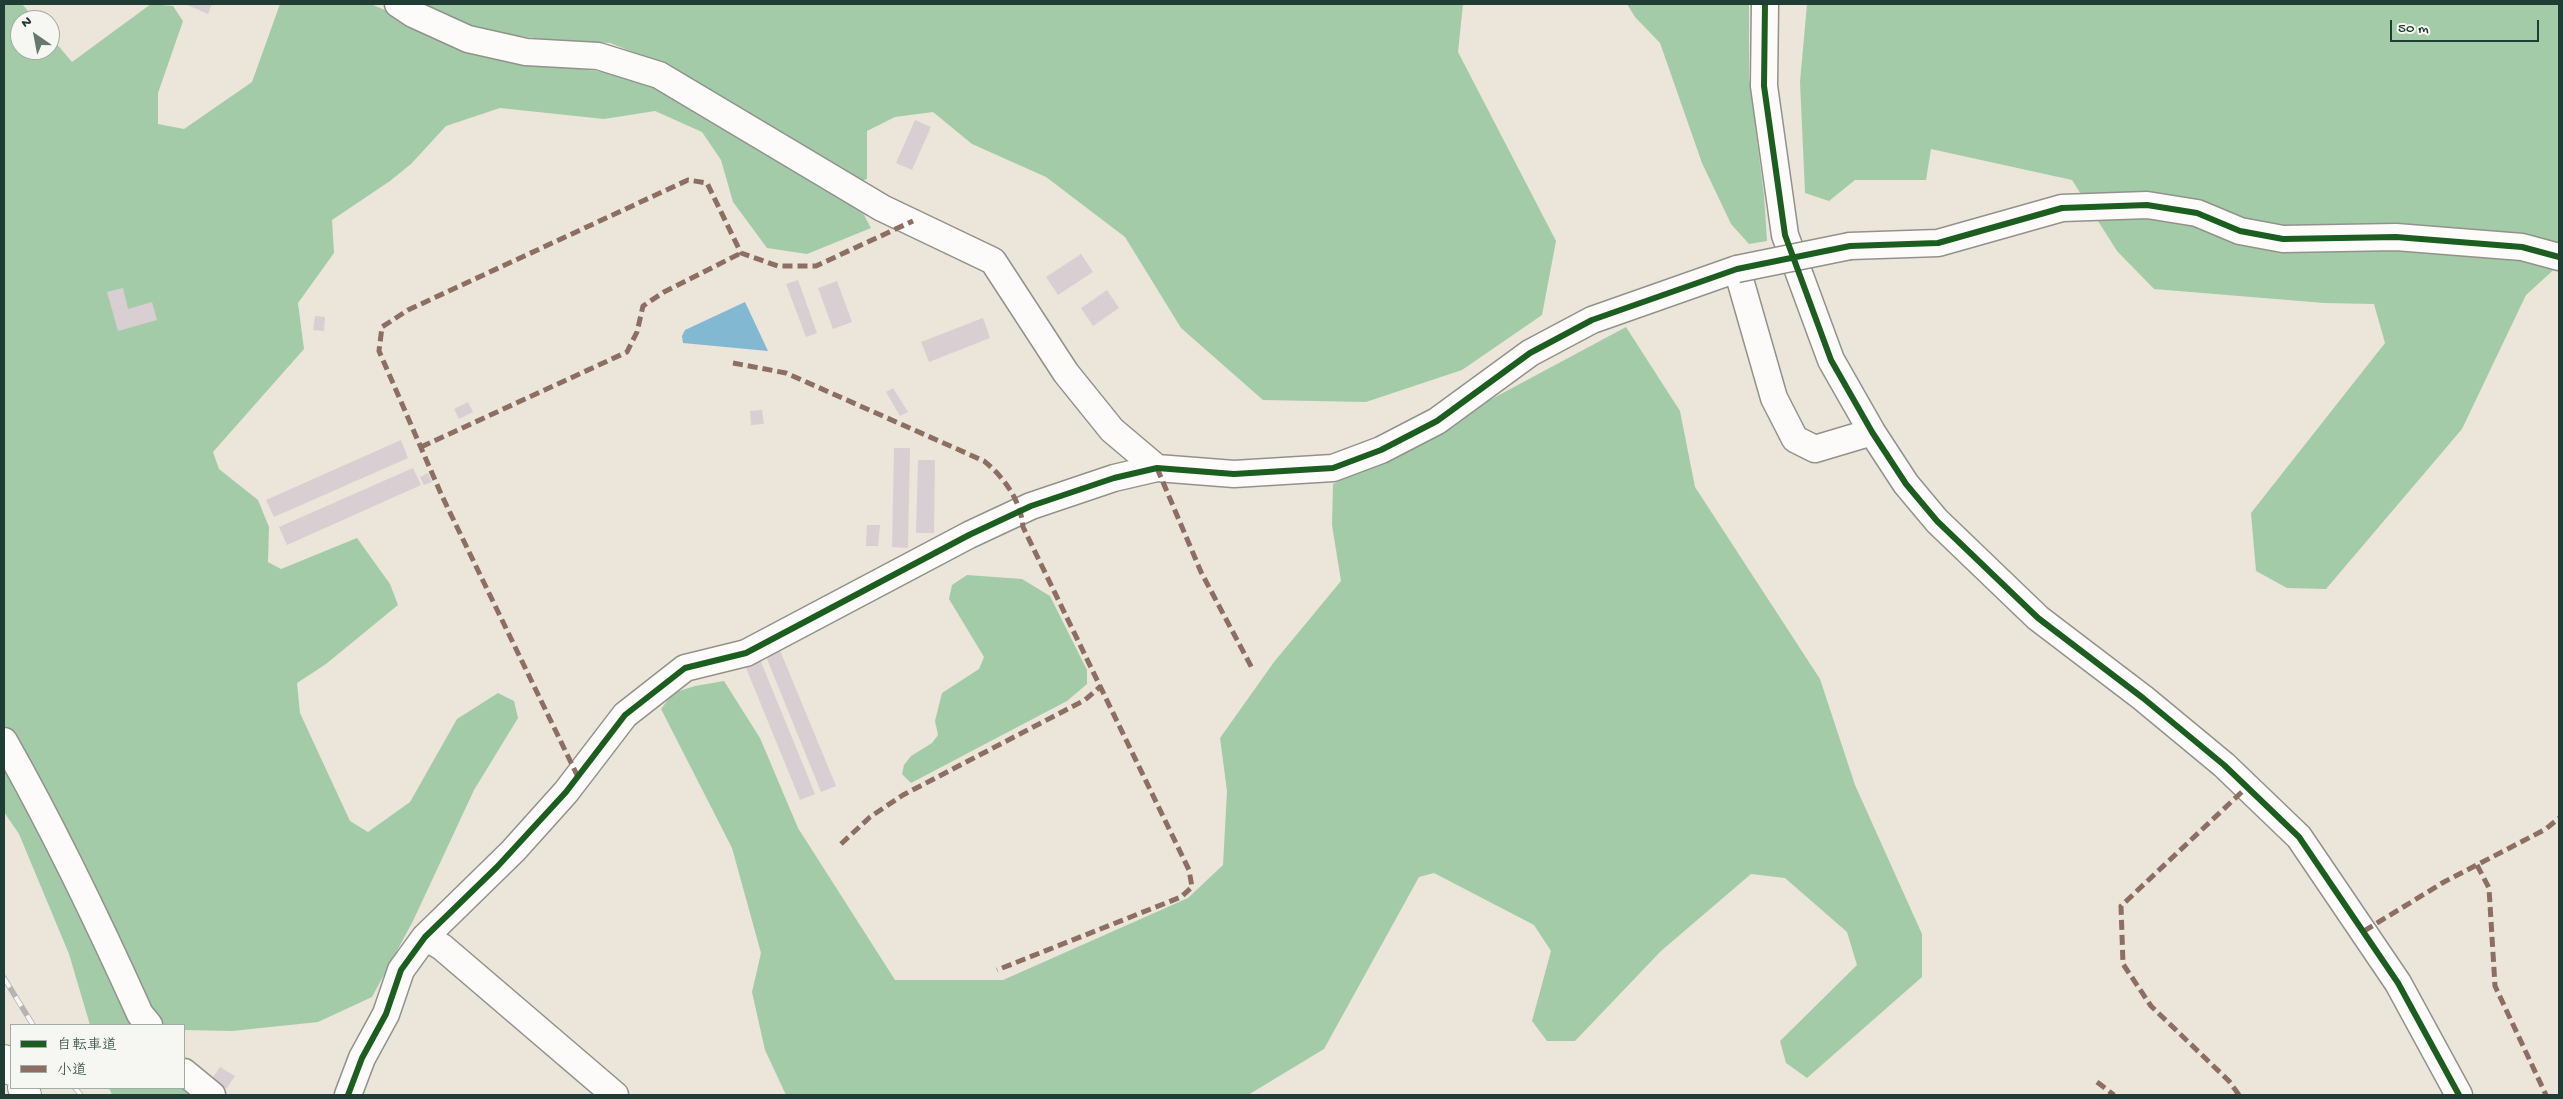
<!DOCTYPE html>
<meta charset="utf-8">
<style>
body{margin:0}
#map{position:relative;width:2563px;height:1099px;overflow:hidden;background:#ece5da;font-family:"Gochi Hand","Klee One",sans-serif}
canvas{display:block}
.frame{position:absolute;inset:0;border:5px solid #1f3d34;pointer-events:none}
.legend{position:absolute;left:10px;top:1024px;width:175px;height:65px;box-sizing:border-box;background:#f6f6f2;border:1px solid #a0aca6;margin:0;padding:6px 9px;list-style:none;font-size:15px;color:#1f3d34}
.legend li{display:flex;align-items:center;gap:10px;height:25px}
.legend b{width:25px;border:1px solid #a0aca6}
.north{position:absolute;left:10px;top:10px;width:50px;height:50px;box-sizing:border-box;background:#f6f6f2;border:1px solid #a0aca6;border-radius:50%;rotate:327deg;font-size:14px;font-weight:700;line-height:20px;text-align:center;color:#1f3d34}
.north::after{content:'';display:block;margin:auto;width:18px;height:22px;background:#67786e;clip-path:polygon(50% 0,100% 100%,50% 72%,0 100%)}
.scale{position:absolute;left:2390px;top:20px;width:149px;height:22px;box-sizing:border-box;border:2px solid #1f3d34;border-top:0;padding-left:6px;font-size:15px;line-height:18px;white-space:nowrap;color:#1f3d34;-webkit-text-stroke:4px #f6f6f2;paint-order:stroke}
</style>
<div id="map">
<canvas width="2563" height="1099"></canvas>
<div class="frame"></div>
<ul class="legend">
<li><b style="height:6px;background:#1b5e20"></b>自転車道</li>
<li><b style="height:6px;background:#8d6e63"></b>小道</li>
</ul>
<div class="north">N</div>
<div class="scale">50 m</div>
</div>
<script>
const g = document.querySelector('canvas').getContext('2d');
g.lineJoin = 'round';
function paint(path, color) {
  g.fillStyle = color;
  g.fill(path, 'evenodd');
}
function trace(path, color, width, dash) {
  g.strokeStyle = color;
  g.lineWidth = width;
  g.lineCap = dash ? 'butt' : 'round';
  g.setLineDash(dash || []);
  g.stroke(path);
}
paint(new Path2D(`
 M4 4H22L36 20H20V50H50V36L72 62 151 4 173 6 183 21 158 93V124L184 129 252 82 280 4H371L493 57 625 75 671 95 863 213 871 228 807 254 767 248 733 202 721 160 702 132 655 111 604 119 500 108 446 126 411 164 390 181 332 220 334 253 298 303 304 349 213 452 219 469 258 500 269 527 268 562 281 569 357 538 390 584 398 605 326 664 297 683 300 713 350 821 368 832 410 802 457 719 498 693 514 701 518 718 474 790 413 921 372 997 318 1022 232 1031 184 1030V1025H90L69 954 19 834 4 812Z
 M424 4H1463L1458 52 1556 241 1542 315 1462 370 1366 402 1263 400 1181 328 1125 237 1046 177 972 144 933 112 895 117 867 131V179L852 184 663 64 610 43 551 40 478 31Z
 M1627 4H1749V77L1764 195 1767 241 1749 244 1731 224 1702 163 1660 43 1635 17Z
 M1807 4H2559V265L2526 295 2462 429 2326 589 2287 588 2256 571 2251 513 2385 343 2374 304 2324 303 2154 289 2117 251 2072 180 1931 149 1926 180H1855L1829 201 1805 193 1800 82Z
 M1626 327 1680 411 1695 487 1820 679 1855 785 1922 934V977L1807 1078 1786 1063 1780 1041 1857 965 1847 932 1785 878 1751 874 1661 951 1575 1041H1547L1532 1021 1551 951 1534 925 1434 873 1419 877 1324 1049 1248 1095H786L765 1050 752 992 761 953 732 848 661 709 673 693 695 686 724 681 760 738 798 828 895 980H1003L1188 898 1223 865 1227 791 1220 738 1274 662 1341 581 1332 525 1333 484Z
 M967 575 1022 579 1050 596 1087 670V684L1067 701 911 783 902 774 904 765 911 756 932 743 938 735 935 721 942 693 979 669 984 657 949 599 952 585Z
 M109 1088H184L193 1095H112Z`), '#a4cba8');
paint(new Path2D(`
 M745 302 768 351 683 343 682 336 685 330Z`), '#82b8d2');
paint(new Path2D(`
 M185 4H212L208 14Z
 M915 120 931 127 912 170 896 163Z
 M1081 254 1093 272 1058 295 1046 277Z
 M798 280 817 333 806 337 786 284Z
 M837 281 852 322 833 329 818 288Z
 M123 288 128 309 152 302 157 320 118 331 107 292Z
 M1107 290 1119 308 1093 326 1081 308Z
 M315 316 325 317 324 331 313 330Z
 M983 318 990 338 929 362 921 342Z
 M893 388 908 412 900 416 886 392Z
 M468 402 473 412 459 419 454 409Z
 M762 410 764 424 751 425 750 411Z
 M401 440 408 458 274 517 266 500Z
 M894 448H910L908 548 892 547Z
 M918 460H935L934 533H916Z
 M413 468 421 485 287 545 279 527Z
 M428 473 432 482 424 485 420 477Z
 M867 525H880L878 546H866Z
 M779 648 836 786 821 792 765 654Z
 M759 657 815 794 800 800 744 663Z
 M220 1067 235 1076 226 1089 212 1079Z`), '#d9ced1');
const minor = new Path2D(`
 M398 4 413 14 468 39 526 52 598 56 659 75 882 208 993 261 1066 373 1112 430 1157 468
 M1765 4 1764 86 1785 235 1831 360 1872 432 1906 484 1937 521 2038 618 2143 698 2224 765 2299 837 2398 983 2459 1095
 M1850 246 1938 243 2062 208 2147 205 2197 213 2240 231 2283 239 2396 237 2522 247 2559 257
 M4 741C54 829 98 921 140 1014L149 1025
 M425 937 442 947 615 1095
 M184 1072 212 1095
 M348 1095 362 1058 386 1014 401 970 425 937 513 851 566 792 625 715 685 668 746 653 969 535 1031 506 1114 478 1157 468 1234 474 1333 468 1381 450 1437 421 1530 353 1592 320 1737 269 1774 398 1795 439 1815 449 1872 432`);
const highway = new Path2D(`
 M4 1059 11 1071
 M22 1088 27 1095`);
trace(minor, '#91928b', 29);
trace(highway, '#91928b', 30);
trace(minor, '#fcfbf9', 26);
trace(highway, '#fcfbf9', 28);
const rail = new Path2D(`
 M4 978 33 1025
 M75 1088 81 1095`);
trace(rail, '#b3b5b3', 5.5);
trace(rail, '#f6f6f2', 4, [11]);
const minorBridge = new Path2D(`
 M1737 269 1850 246`);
trace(minorBridge, '#91928b', 29, []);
trace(minorBridge, '#fcfbf9', 26);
trace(new Path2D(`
 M733 363 786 373 984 461C1004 477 1021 501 1023 527L1189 870 1192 887 1181 897 997 970
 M421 447 627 352 637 332 643 306 664 292 741 253
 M1157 468 1201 572 1252 668
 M578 777 442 496 379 351 382 327 408 310 688 180 707 183 741 253 778 266H816L913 221
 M841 844 870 817 903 795 1085 700 1101 686
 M2477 865 2489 888 2495 986 2546 1095
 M2364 931 2444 882 2546 829 2559 818
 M2097 1082 2114 1095
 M2239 1095 2229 1081 2151 1006 2123 964 2121 906 2247 787`), '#8d6e63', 5, [10, 5]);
trace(new Path2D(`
 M1765 4 1764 86 1785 235 1831 360 1872 432 1906 484 1937 521 2038 618 2143 698 2224 765 2299 837 2398 983 2459 1095
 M348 1095 362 1058 386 1014 401 970 425 937 497 867 566 792 625 715 685 668 746 653 969 535 1031 506 1114 478 1157 468 1234 474 1333 468 1381 450 1437 421 1530 353 1592 320 1737 269 1850 246 1938 243 2062 208 2147 205 2197 213 2240 231 2283 239 2396 237 2522 247 2559 257`), '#1b5e20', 6);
</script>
